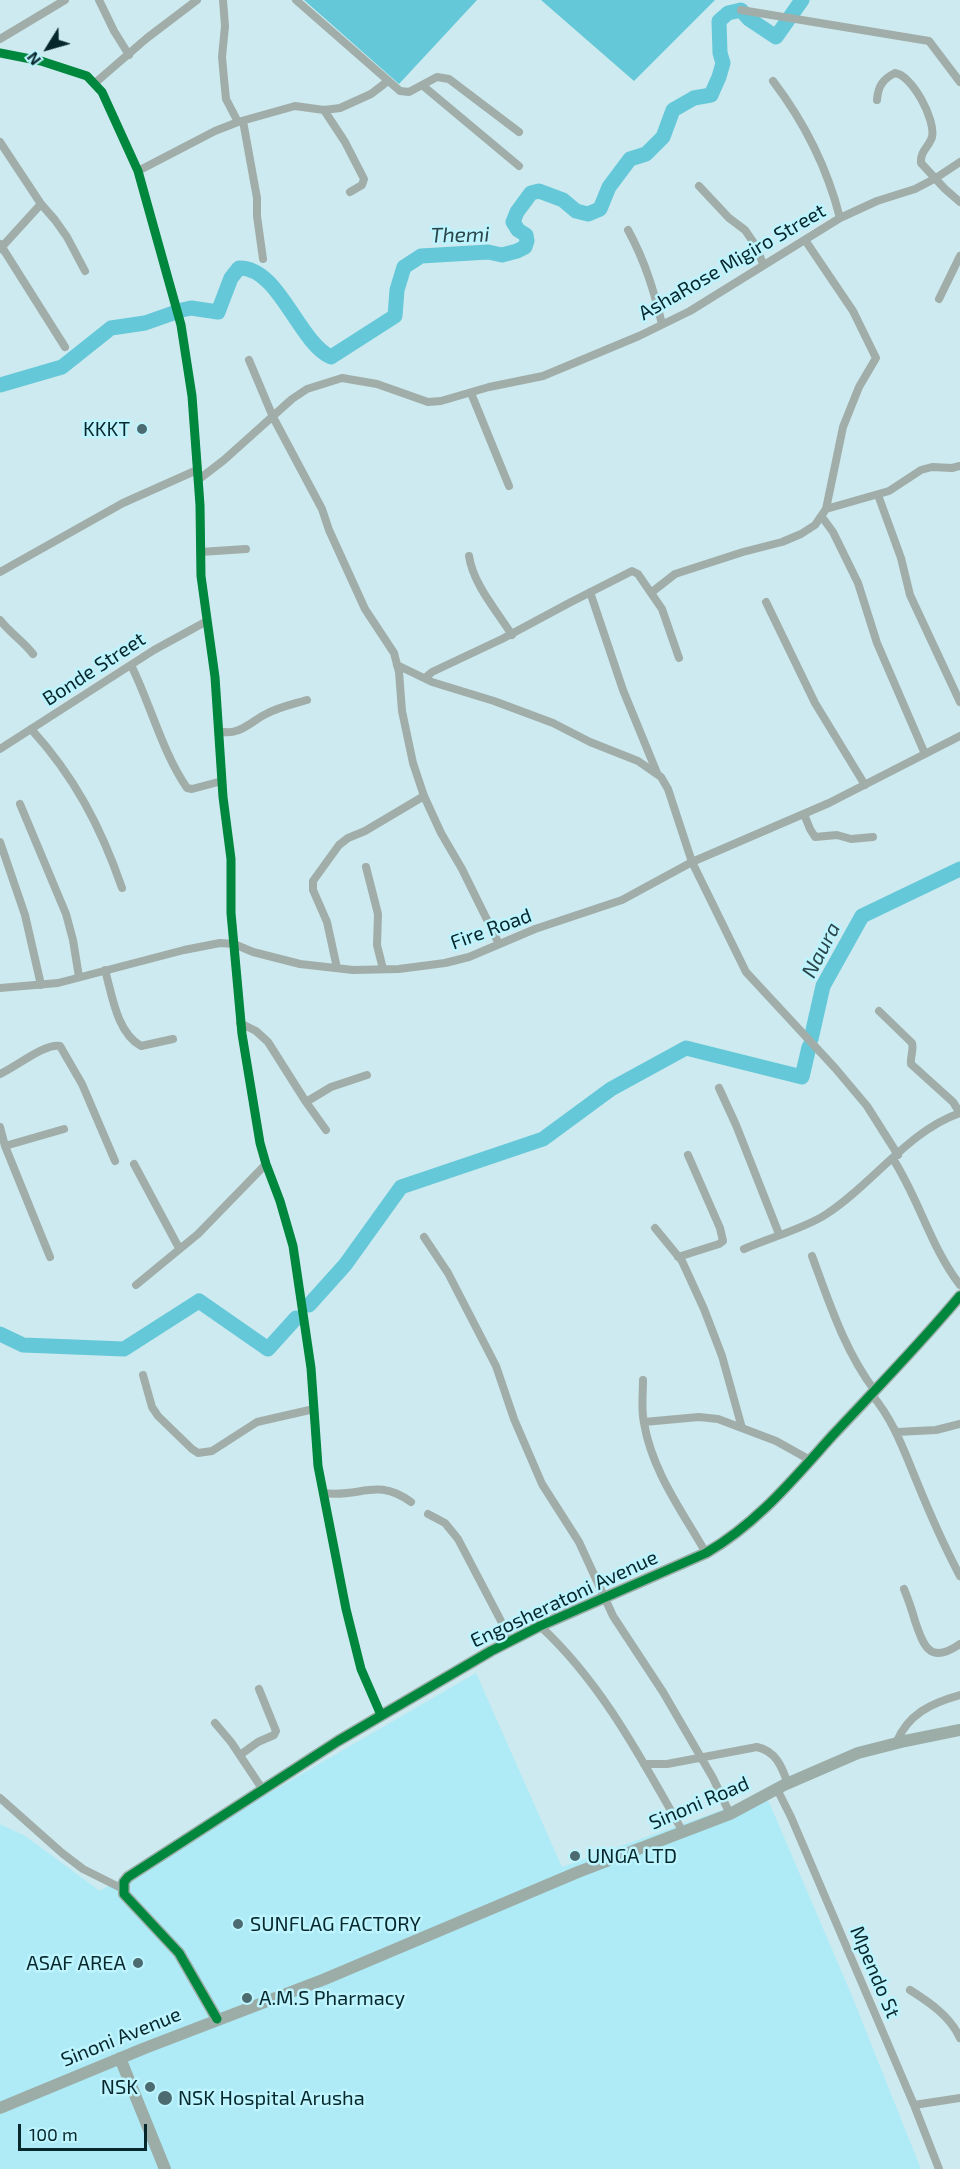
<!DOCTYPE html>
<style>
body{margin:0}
#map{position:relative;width:960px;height:2169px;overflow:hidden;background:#cceaef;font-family:"Exo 2",sans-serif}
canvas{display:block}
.north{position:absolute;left:18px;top:18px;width:60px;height:60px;-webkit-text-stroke:4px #bdf4fe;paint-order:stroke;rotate:233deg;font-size:16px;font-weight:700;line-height:24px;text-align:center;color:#06272c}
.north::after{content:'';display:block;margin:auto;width:21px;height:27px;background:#06272c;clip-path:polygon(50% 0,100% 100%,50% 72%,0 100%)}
.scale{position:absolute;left:18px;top:2124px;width:129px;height:27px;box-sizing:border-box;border:3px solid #06272c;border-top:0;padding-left:8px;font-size:18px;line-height:21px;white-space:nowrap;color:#06272c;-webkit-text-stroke:4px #bdf4fe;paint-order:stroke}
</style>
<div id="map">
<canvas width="960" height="2169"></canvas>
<div class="north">N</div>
<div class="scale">100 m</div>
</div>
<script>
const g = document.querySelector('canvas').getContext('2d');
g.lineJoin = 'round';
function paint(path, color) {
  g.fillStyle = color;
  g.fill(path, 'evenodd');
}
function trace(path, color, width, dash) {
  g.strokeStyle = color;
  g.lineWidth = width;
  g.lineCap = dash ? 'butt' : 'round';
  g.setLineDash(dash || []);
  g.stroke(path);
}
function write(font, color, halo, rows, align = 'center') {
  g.font = font + ' "Exo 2",sans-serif';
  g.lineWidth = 5;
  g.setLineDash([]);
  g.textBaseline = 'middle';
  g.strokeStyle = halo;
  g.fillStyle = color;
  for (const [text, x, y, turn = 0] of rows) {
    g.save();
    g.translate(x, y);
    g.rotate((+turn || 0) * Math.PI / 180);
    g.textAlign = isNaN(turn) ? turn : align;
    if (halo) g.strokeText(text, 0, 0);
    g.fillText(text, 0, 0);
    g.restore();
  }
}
paint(new Path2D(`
 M476 1673 562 1867 758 1797 769 1802 852 1996 921 2169H0V1824L25 1836 100 1891Z`), '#afebf6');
paint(new Path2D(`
 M304 0H477L399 84Z
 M541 0H715L634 81Z`), '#65c8d8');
trace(new Path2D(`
 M0 385 62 367 111 328 145 323 182 310 191 308 218 312 231 278 239 268C279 267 298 342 331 357L395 316 397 290 404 267 421 256 488 252 502 255 517 251 525 247 527 241 526 235 518 230 513 222 517 212 531 193 539 191 563 200 576 211 588 214 600 209 609 187 630 159 646 154 663 137 673 110 694 98 711 95 719 77 723 63 720 53 719 21 728 13 741 10 749 19 776 37 802 0
 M811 1039 823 986 862 916 960 869
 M309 1305 345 1265 401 1187 543 1139 611 1089 686 1048 802 1077 809 1047
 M0 1334 23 1345 124 1349 199 1301 268 1349 296 1318`), '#65c8d8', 15);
trace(new Path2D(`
 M99 0 114 31 129 55
 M223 0 225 26 222 57 224 79 226 99 238 122
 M296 0 400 91 409 92 437 77 449 79 519 132
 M741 10 929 41 960 82
 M0 39 65 0
 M0 53 41 61 87 76 102 92 138 171 181 325 192 396 200 505 201 576 215 677 223 797 231 859V913L242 1034 260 1143 266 1164 280 1201 293 1246 311 1368 318 1466 346 1609 361 1669 381 1715
 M773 81C805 123 827 167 840 218
 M95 83 147 38 197 0
 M422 85 519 166
 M877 100C878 86 883 79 895 73 912 75 936 120 932 137 929 147 920 151 921 163L945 189 960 202
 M324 110 345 142 364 179 362 185 350 192
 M243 121 257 198V216L263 259
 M0 142 41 204 55 220 67 237 85 271
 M138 171 215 131 238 122 295 106 324 110 340 108 371 94 388 81
 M699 186 729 218 745 230 756 246 763 264
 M628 230C645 261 654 291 662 324
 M0 244 65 347
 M0 249 41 204
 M939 299 960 256
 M249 360 273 417 322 509 329 530 365 609 394 653 399 672 402 711 413 763 424 796 441 833 462 869 499 944
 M471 393 509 486
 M198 480 224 460 292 399 307 389 342 378 377 384 428 402 441 401 489 387 543 376 639 336 690 311 840 218 877 201 915 189 936 178 960 162
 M878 495 901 558 910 595 960 702
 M826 509 889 491 921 470 932 467 952 468 960 466
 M822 517 833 532 858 583 877 643 925 754
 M200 552 246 549
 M469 556C473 584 497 611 512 635
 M0 572 123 503 197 470
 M590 592 623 690 657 773
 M652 592 675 574 743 552 782 542 801 534 815 525 826 509 843 427 859 387 876 358 853 311 805 240
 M766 602 815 703 865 785
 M0 620C10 633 23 641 33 654
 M131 665C150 703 163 754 187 788L192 789 222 781
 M397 665 432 682 494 701 553 723 590 742 638 761 661 777 668 789 692 862 746 972 835 1068 867 1106 898 1155
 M425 678 432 672 502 639 571 602 632 571 638 574 662 609 679 658
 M31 729C74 776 101 827 122 888
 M219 731C238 737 250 722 266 714 279 707 294 704 307 700
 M0 749 154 650 207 621
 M20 804 66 914 73 940 79 977
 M804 814 810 829 815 837 837 835 851 839 873 837
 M0 842 25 915 41 985
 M366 867 378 914 377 945 383 969
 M337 968 327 922 313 890V881L339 845 348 838 365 831 424 796
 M105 970C112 995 117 1033 141 1046L173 1039
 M0 988 58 983 184 950 220 943 234 944 253 952 300 964 353 970 399 969 445 963 469 957 535 929 622 900 692 862 829 803 960 736
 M879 1011 912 1043C914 1050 910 1057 911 1064L953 1102 960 1113
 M240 1023 256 1031 268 1042 306 1102 326 1130
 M0 1074C16 1067 45 1043 60 1046L82 1084 115 1161
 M719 1088 736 1125 779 1234
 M306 1102 331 1087 367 1075
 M0 1127 5 1146 50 1257
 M5 1146 64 1129
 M893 1159C919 1199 931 1248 960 1285
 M134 1164 179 1248
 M655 1228 682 1261 704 1309 722 1356 742 1428
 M424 1237 448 1273 496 1366 514 1419 542 1484 579 1542 613 1616 663 1692 713 1778 730 1814
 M744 1249C769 1238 803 1229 825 1215 871 1186 909 1130 960 1113
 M812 1256C829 1302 845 1352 875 1391
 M678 1257 719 1244 723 1241 720 1228 688 1155
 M136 1285 198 1234 266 1164
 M143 1375 152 1407 158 1416 192 1449 198 1453 212 1451 257 1422 314 1409
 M643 1380C643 1395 641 1409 644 1423 652 1471 682 1511 706 1553
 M872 1395C894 1421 904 1451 917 1482 930 1514 944 1546 960 1576
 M644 1422 699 1417 718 1419 776 1441 810 1460
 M897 1432 936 1430 960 1424
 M324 1493C361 1498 376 1477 411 1502
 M428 1514 445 1523 458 1539 511 1640
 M904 1589C908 1599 912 1610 915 1621 924 1647 930 1665 960 1644
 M540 1626C602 1683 642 1760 683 1832
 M215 1723 231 1742 263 1790
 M896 1743C908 1714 931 1703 960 1695
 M240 1755 258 1742 274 1735 276 1731 259 1689
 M644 1764H667L757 1747C776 1751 782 1767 788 1784
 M777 1789 791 1817 914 2105 939 2169
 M0 1798 62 1853 83 1869 123 1889
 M910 1990C929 2002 950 2016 960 2038
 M914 2105 960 2098`), '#a1ada8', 8);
trace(new Path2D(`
 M217 2019 179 1953 124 1894V1882L128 1877 338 1741 491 1651 540 1626 706 1553C758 1523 794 1478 833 1435 876 1389 920 1344 960 1296
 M120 2058 165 2169
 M0 2108 145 2048 325 1979 578 1872 730 1814 784 1785 858 1753 905 1741 960 1730`), '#9cada8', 12);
trace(new Path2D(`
 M0 53 41 61 87 76 102 92 138 171 181 325 192 396 200 505 201 576 215 677 223 797 231 859V913L242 1034 260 1143 266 1164 280 1201 293 1246 311 1368 318 1466 346 1609 361 1669 381 1715
 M217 2019 179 1953 124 1894V1882L128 1877 338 1741 491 1651 540 1626 706 1553C758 1523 794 1478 833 1435 876 1389 920 1344 960 1296`), '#00873e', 9);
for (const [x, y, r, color] of [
 [142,429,6,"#4b6b70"],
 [575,1856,6,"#4b6b70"],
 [238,1924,6,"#4b6b70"],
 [138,1963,6,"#4b6b70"],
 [247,1998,6,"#4b6b70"],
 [150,2087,6,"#4b6b70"],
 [165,2098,8,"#4b6b70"]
]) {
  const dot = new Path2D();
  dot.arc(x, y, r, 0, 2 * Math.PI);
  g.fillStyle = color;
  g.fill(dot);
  trace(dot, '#bdf4fe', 2);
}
write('20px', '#06272c', '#bdf4fe', [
 ["AshaRose Migiro Street",732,262,-30],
 ["Bonde Street",94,669,-33],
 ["Fire Road",491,929,-20],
 ["Engosheratoni Avenue",564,1599,-25],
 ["Sinoni Road",699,1803,-23],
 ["Mpendo St",875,1972,67],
 ["Sinoni Avenue",121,2037,-22]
]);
write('20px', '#06272c', '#bdf4fe', [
 ["KKKT",130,429,"right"],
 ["UNGA LTD",587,1856],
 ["SUNFLAG FACTORY",250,1924],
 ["ASAF AREA",126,1963,"right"],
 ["A.M.S Pharmacy",259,1998],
 ["NSK",138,2087,"right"],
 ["NSK Hospital Arusha",178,2098]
], 'left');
write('italic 21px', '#2b464b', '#bdf4fe', [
 ["Themi",460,235,-1],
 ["Naura",821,950,-63]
]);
</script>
